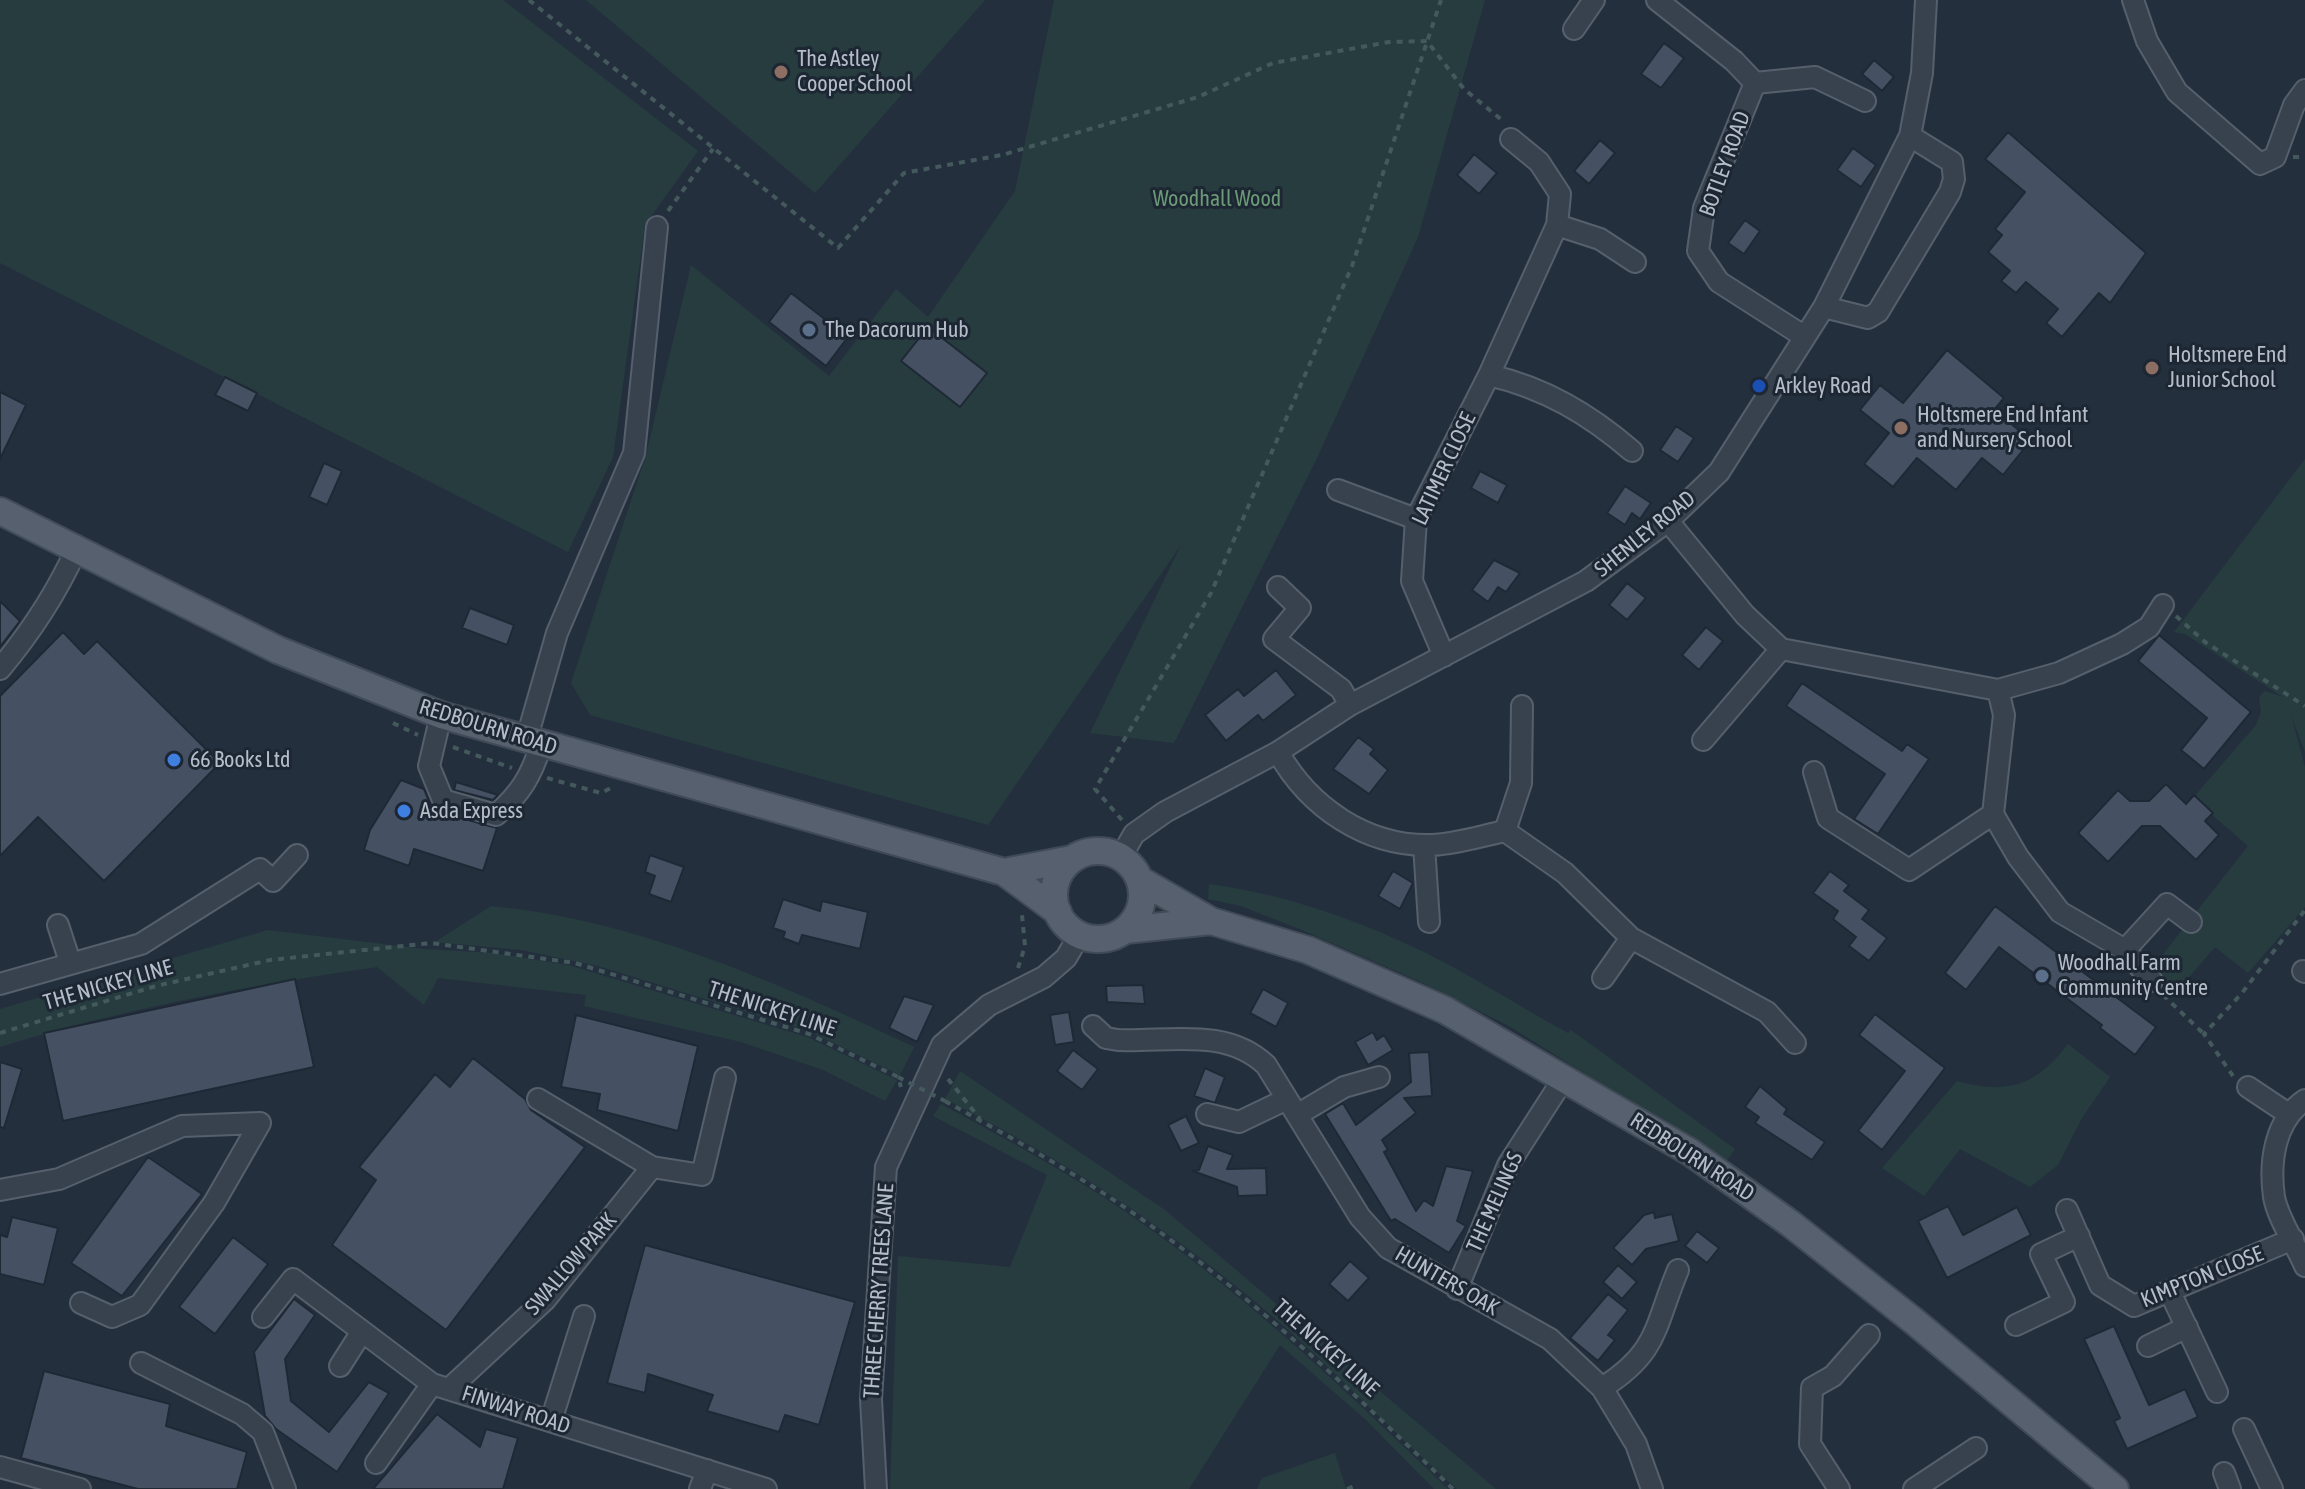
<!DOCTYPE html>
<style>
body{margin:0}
canvas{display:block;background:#242f3e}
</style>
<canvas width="2305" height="1489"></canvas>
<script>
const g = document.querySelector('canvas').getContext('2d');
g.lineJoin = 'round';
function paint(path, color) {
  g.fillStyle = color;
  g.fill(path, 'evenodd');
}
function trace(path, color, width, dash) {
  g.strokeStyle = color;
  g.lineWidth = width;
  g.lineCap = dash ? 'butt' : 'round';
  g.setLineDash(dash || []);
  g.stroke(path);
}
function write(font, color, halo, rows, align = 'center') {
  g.font = font + ' "Asap Condensed",sans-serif';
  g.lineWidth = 6;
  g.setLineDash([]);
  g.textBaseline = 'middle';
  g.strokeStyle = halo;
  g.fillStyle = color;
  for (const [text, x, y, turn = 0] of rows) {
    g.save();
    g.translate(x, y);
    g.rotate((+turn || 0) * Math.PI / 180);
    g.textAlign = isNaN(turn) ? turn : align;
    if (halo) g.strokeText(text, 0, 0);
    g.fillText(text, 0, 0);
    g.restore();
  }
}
paint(new Path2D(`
 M0 0H503L698 151 645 225 613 457 568 552 0 263Z
 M586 0H985L815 193Z
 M1054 0H1485L1418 237 1317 458 1174 743 1090 733 1181 545 988 825 590 715 571 683 646 455 691 265 829 376 896 289 928 317 1015 191Z
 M2305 459V752L2291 715 2305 767V907L2248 973 2215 947 2177 991 2153 967 2248 846 2193 798 2256 725 2261 712 2259 697 2265 691 2283 697 2185 634 2174 632Z
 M1209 884C1275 893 1342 914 1402 942 1459 967 1513 1003 1568 1033L1571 1030 1735 1149 1726 1162 1509 1026 1421 982 1297 928 1241 906 1208 899Z
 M491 906C638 920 781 984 914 1047L900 1075 809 1031 598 966 521 950 435 942Z
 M268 930 424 949 492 953 568 965 807 1037 897 1080 885 1101 823 1070 741 1042 584 1006 586 995 438 978 424 1005 377 967C251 985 122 1009 0 1047V1009Z
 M2068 1044 2110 1077 2082 1118 2058 1165 2030 1187 1960 1149 1924 1196 1882 1168 1957 1081C2008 1095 2036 1086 2068 1044Z
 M960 1071 1165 1210 1496 1489H1457C1393 1433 1335 1370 1270 1314 1170 1229 1061 1158 945 1099Z
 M941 1104C1009 1141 1077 1177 1140 1222 1252 1300 1350 1395 1448 1489H1434L1366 1420 1280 1345 1189 1489H890L898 1256 1010 1267 1047 1175 933 1116Z
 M1335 1453 1346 1489H1257L1262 1478Z`), '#263c3f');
const building = new Path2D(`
 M1664 43 1684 58 1661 88 1641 74Z
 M1874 60 1894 77 1882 91 1862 74Z
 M2008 132 2146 253 2110 303 2099 293 2062 337 2046 323 2058 309 2026 282 2016 293 2001 281 2010 271 1988 252 2002 235 1995 229 2025 192 1985 159Z
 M1600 140 1615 153 1589 184 1574 171Z
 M1853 148 1876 165 1861 187 1837 170Z
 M1474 154 1497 173 1479 194 1457 175Z
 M1745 220 1760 231 1744 254 1728 243Z
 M791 293 848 337 826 366 769 322Z
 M928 327 987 373 960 407 901 361Z
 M1947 350 2004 398 1994 410 2031 440 2003 475 1982 458 1956 490 1917 458 1893 487 1864 464 1889 433 1860 410 1880 385 1903 403Z
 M225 377 257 393 248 411 215 395Z
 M0 392 26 405 0 459Z
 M1676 426 1694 438 1678 462 1660 450Z
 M324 463 342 471 327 505 309 497Z
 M1480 471 1507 485 1498 503 1471 488Z
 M1625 486 1651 503 1640 519 1632 513 1625 525 1607 513Z
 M1494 560 1520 573 1506 592 1498 587 1488 602 1472 590Z
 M1627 583 1646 598 1627 620 1609 605Z
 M0 601 20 621 0 647Z
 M470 608 514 625 507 645 462 628Z
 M1706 627 1723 641 1699 670 1682 655Z
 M63 632 84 654 97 641 220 763 104 881 38 817 0 856V696Z
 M2159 635 2251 712 2204 769 2181 750 2207 718 2138 661Z
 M1276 670 1296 695 1263 721 1258 715 1226 741 1205 715 1238 689 1244 696Z
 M1802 683 1902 751 1907 744 1929 759 1878 834 1854 819 1885 774 1786 706Z
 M1358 737 1374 749 1370 754 1388 770 1369 794 1333 769Z
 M401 780 424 789 431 806 439 812 497 828 483 871 414 849 409 866 364 850 370 830Z
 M456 782 498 795 493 800 454 790Z
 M2166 784 2186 804 2194 795 2213 813 2205 821 2219 835 2196 860 2160 826H2142L2108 862 2078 833 2118 790 2130 801H2149Z
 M650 855 684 867 671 902 649 894 655 876 645 872Z
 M1393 871 1413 883 1400 909 1378 896Z
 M1830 871 1849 885 1844 891 1869 910 1862 919 1887 938 1869 961 1849 946 1856 937 1833 919 1838 911 1813 893Z
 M783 899 820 911 822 901 868 912 860 949 802 935 799 944 783 938 785 932 773 928Z
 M1995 906 2156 1027 2135 1055 2100 1028 2102 1025 1999 947 1966 990 1945 973Z
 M295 979 314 1067 63 1121 44 1033Z
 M1143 985 1145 1004 1107 1002 1106 986Z
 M1263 989 1288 1003 1276 1027 1250 1013Z
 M904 996 934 1005 917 1042 889 1028Z
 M1069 1012 1074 1042 1055 1045 1050 1015Z
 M1875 1014 1945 1068 1882 1150 1858 1131 1905 1071 1859 1035Z
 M576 1015 698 1046 678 1131 597 1110 600 1094 561 1087Z
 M1373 1032 1377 1040 1384 1035 1393 1050 1368 1065 1355 1042Z
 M1073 1050 1098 1069 1082 1090 1057 1071Z
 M1429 1052 1432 1096 1404 1098 1416 1113 1382 1140 1388 1150 1384 1152 1416 1211 1424 1200 1433 1206 1446 1166 1473 1171 1457 1221 1466 1226 1449 1253 1395 1219 1391 1221 1325 1114 1343 1103 1356 1125 1411 1082 1409 1053Z
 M473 1058 525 1099 531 1110 585 1147 446 1330 332 1245 376 1180 359 1167 435 1074 450 1087Z
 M0 1062 22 1069 4 1128 0 1127Z
 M1205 1068 1225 1077 1215 1103 1194 1096Z
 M1760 1086 1787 1109 1784 1114 1825 1142 1812 1160 1755 1123 1759 1117 1745 1107Z
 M1186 1116 1199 1143 1181 1151 1168 1125Z
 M1208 1146 1233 1155 1227 1169 1266 1168 1267 1195 1238 1196 1237 1187 1193 1171 1199 1170Z
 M148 1157 202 1194 122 1296 71 1263Z
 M1948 1206 1963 1235 2017 1207 2031 1235 1947 1278 1918 1221Z
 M1654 1212 1655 1218 1672 1214 1679 1241 1646 1249 1632 1265 1613 1248 1644 1215Z
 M12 1217 58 1228 44 1285 0 1274V1235L7 1237Z
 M1697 1231 1719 1248 1707 1263 1685 1246Z
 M233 1237 268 1264 215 1334 179 1307Z
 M645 1245 855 1302 819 1425 785 1415 779 1432 707 1411 713 1395 648 1374 645 1393 607 1383Z
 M1350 1261 1369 1278 1348 1301 1329 1284Z
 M1618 1265 1637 1282 1622 1299 1603 1282Z
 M1608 1294 1628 1310 1608 1335 1615 1340 1598 1361 1570 1338Z
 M294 1299 315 1315 285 1359 291 1401 329 1432 369 1382 389 1393 337 1472 276 1429 265 1416 254 1352Z
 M2114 1326 2149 1405 2185 1389 2198 1417 2127 1449 2114 1421 2120 1418 2084 1339Z
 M44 1371 170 1404 166 1426 247 1452 237 1489H138L21 1458Z
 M437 1414 480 1447 486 1429 518 1438 503 1489H373Z`);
paint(building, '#455162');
trace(building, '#1f2835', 2);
const minor = new Path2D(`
 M1657 0 1734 61 1755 83
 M2133 0 2147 41 2177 92 2260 164 2275 157 2294 105 2305 90
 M1574 29 1594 0
 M1755 83 1704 208 1698 251 1719 282 1805 337
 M1755 83 1815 77 1865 101
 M1557 225 1600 239 1635 262
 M1824 307 1868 318 1878 312 1950 192 1954 179 1952 162 1910 136
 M1489 375C1545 388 1589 414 1632 451
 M1338 490 1416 519
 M1668 521 1745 615 1781 649 1998 690 2059 673 2122 644 2149 627 2163 605
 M1278 587 1300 608 1274 639 1341 689 1350 705
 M1444 656 1412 581 1416 519 1489 375 1557 225 1560 194 1539 162 1511 139
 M0 669C31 632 56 594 76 550
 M1998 690 2004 715 1993 814 2018 857 2060 912 2125 950 2152 981
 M441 715 429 766 443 800 496 815C521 793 531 776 541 745
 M1703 740 1781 649
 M526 741 557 633 634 453 657 227
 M1278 752C1309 807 1366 847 1432 845 1456 844 1481 836 1505 831L1565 873 1631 938 1767 1012 1795 1043
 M1814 772 1828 818 1909 870 1993 814
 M1505 831 1521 783 1522 706
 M1424 845 1429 922
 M1121 857 1134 834 1165 812 1278 752 1350 705 1586 581 1668 521 1719 472 1824 307 1910 136 1922 73 1926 0
 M58 925 70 962
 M2125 950 2167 904 2191 922
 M2303 971 2305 972
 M1603 978 1631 938
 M0 984 141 944 260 869 273 881 297 855
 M1093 1026 1106 1038 1118 1040C1169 1042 1226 1027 1266 1065L1360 1217 1388 1248 1550 1339 1602 1388 1636 1444 1652 1489
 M2248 1087 2287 1113
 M538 1099 652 1167 702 1175 725 1078
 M2305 1100C2275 1120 2269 1161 2274 1197 2278 1219 2296 1245 2305 1266
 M1207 1114 1239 1122 1287 1099
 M1297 1115 1344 1087 1379 1077
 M0 1190 59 1179 182 1126 260 1123
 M2067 1210 2100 1285 2134 1306 2293 1239
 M1457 1289 1508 1165 1564 1078
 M2170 1292 2217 1392
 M81 1303 112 1317 140 1305 214 1203 260 1123
 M263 1317 293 1279 432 1384 766 1489
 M2016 1325 2064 1302 2041 1254 2079 1236
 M2148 1346 2187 1327
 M141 1363 242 1414 263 1432 285 1489
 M340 1366 361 1333
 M1602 1388C1659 1352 1654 1327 1678 1270
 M449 1389 545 1300 652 1167
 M551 1421 584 1316
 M2244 1429 2272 1489
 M376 1463 432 1384
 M0 1467 80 1489
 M2224 1473 2230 1489
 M700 1489 707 1470
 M876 1489 871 1399 886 1167 942 1045 989 1005 1044 977 1066 958 1080 934
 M1839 1489 1810 1444 1812 1388 1833 1376 1869 1335
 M1914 1489 1976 1448`);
const major = new Path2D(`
 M0 511 278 650 441 715 1004 872 1058 912
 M1054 895a44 44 0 1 1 88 0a44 44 0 1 1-88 0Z
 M1004 872 1072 859
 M1140 880 1211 921 1308 950 1445 1010 1690 1152 1791 1224 1915 1322 2115 1489
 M1125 930 1211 921`);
trace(minor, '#565f6c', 24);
trace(major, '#414a57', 30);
trace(new Path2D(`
 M529 0 838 248 904 173 1002 155 1198 97 1273 63 1389 42 1427 41 1464 89 1503 121
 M2293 157H2305
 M668 211 713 149
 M2176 616 2205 642 2305 706
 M393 723 418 735
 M453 747 512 768
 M547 778 601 793 615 786
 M1122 820 1095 789 1211 593 1352 266 1441 0
 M1018 968 1025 946 1022 915
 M2163 995 2204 1034
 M0 1033 156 986 270 960 431 943 575 963 809 1034 898 1077 901 1087
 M2233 1076 2204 1034 2242 993 2305 910
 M948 1079 980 1119
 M945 1101C1017 1141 1090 1181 1157 1230 1264 1307 1359 1398 1453 1489
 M1347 1489 1355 1486 1357 1489`), '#44595c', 4, [6, 6]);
trace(minor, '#38414e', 20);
trace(major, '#56606e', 26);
trace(new Path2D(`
 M898 1077 945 1101`), '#44595c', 4, [6, 6]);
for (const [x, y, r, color] of [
 [781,72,8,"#8d6e63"],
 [809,330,8,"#5c6f8a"],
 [2152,368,8,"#8d6e63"],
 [1759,386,8,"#1a4fb4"],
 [1901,428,8,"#8d6e63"],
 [174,760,8,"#3f7fe0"],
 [404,811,8,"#3f7fe0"],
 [2042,976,8,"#5c6f8a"]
]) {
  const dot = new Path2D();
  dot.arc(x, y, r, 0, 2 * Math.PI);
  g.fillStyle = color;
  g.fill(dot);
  trace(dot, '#1d2633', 3);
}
write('22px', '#b4bcc9', '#1d2633', [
 ["The Astley",797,59],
 ["Cooper School",797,84],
 ["The Dacorum Hub",825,330],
 ["Holtsmere End",2168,355],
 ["Junior School",2168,380],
 ["Arkley Road",1775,386],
 ["Holtsmere End Infant",1917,415],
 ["and Nursery School",1917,440],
 ["66 Books Ltd",190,760],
 ["Asda Express",420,811],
 ["Woodhall Farm",2058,963],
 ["Community Centre",2058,988]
], 'left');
write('22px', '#b4bcc9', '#1d2633', [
 ["BOTLEY ROAD",1725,164,-70],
 ["LATIMER CLOSE",1444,469,-65],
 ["SHENLEY ROAD",1645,534,-39],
 ["REDBOURN ROAD",488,727,17],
 ["THE NICKEY LINE",108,985,-16],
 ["THE NICKEY LINE",772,1009,18],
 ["REDBOURN ROAD",1692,1157,33],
 ["THE MELINGS",1495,1202,-66],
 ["SWALLOW PARK",571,1264,-49],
 ["KIMPTON CLOSE",2202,1277,-22],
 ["HUNTERS OAK",1447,1281,30],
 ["THREE CHERRY TREES LANE",879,1291,-86],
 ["THE NICKEY LINE",1326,1348,42],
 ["FINWAY ROAD",516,1410,18]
]);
write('22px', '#6b9a76', '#1d2633', [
 ["Woodhall Wood",1217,199]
]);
</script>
